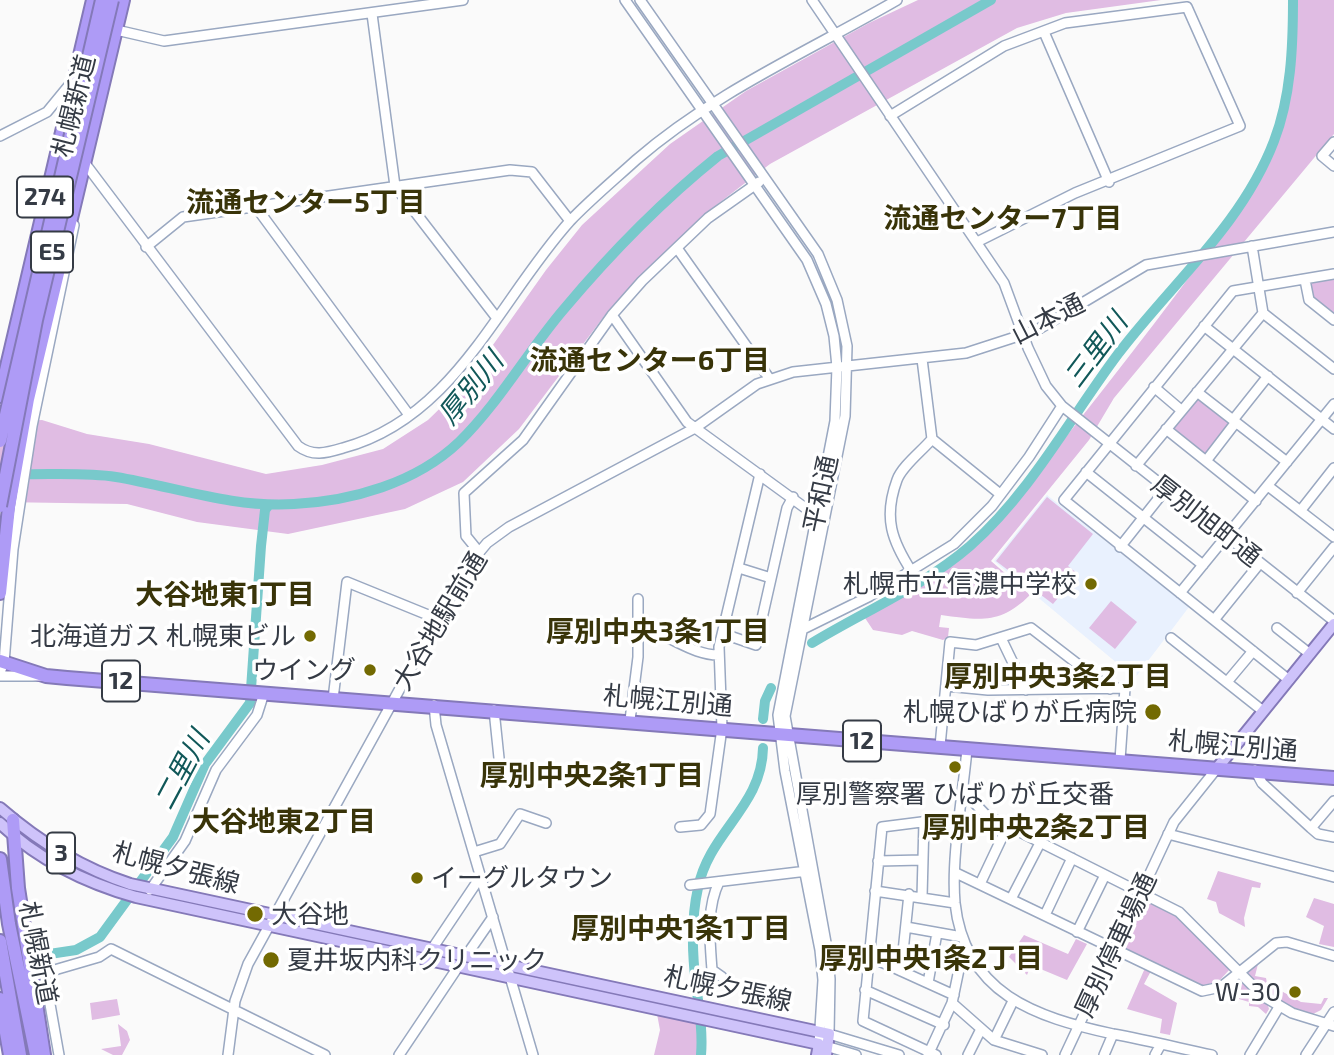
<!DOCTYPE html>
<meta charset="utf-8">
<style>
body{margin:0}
canvas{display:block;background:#fafafa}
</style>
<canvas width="1334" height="1055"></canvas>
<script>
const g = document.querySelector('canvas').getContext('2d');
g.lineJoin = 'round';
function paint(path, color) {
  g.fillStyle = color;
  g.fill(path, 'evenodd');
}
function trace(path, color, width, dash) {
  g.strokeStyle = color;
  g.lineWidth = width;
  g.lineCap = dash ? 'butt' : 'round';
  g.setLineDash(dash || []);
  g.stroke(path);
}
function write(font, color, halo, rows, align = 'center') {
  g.font = font + ' "Exo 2","Noto Sans JP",sans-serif';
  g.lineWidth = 7;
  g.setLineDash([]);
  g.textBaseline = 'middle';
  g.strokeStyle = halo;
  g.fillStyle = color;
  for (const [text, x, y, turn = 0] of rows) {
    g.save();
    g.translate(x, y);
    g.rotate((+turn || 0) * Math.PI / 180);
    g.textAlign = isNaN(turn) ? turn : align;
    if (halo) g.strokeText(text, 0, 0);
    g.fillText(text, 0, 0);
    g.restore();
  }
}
paint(new Path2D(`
 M1047 495 1189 607 1135 678 994 561Z`), '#e9f1fe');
paint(new Path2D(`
 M918 0H1161L1066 13 1017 28 770 164 702 216 605 315 519 429 463 482 405 509 288 534 197 522 127 504 0 502V423L42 420 87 434 149 444 266 474 322 465 383 449 428 420 466 383 546 270 582 225 670 144 746 91 869 23Z
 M1298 0H1334V134L1114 398 1089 440 991 561 1030 595C1000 625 979 620 941 615L939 627 949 628 948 637 943 640 912 631 902 635 873 630 863 615 972 547 1004 517C1070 430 1140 345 1204 257 1230 221 1263 184 1278 141 1293 95 1295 48 1298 0Z
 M1334 278V316L1313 300 1310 283Z
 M1197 394 1234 422 1205 458 1168 429Z
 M1047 497 1093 534 1068 566 1078 574 1053 604 996 561Z
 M1111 601 1137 622 1115 649 1089 628Z
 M1218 871 1261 883 1260 888 1252 887 1244 918 1245 927 1219 913 1216 902 1207 899Z
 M1142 897 1177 913 1230 969 1219 981 1202 986 1119 947Z
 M1314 898 1334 904V947L1319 944 1324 926 1306 917Z
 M1024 935 1068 954 1076 939 1087 944 1067 980 1031 965 1027 975 1009 957Z
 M1255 961 1258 964 1255 976 1266 978 1267 983 1301 1002 1321 1004 1324 998H1328L1321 1010 1311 1015 1268 997 1245 978 1244 967Z
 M1145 968 1151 971 1144 984 1177 1003 1170 1035 1160 1033 1162 1019 1127 1009Z
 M1236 975 1266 999 1269 1009 1266 1014 1258 1007 1249 1006V1002L1239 999 1234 991 1221 988Z
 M117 999 120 1015 92 1020 90 1003Z
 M657 1014 698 1021 700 1055H654L660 1030Z
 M118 1024 127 1031 130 1040 122 1055H113L101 1049 121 1046Z`), '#e0bce3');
trace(new Path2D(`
 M16 474C48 475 84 472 116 477 176 487 232 508 294 504 352 501 416 483 459 442 499 403 528 351 564 309 611 253 662 201 718 156L991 0
 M812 643C863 612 924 586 970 546 1031 492 1070 418 1118 354 1171 284 1242 225 1274 141 1291 97 1293 47 1293 0
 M763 719 765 701 771 688
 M23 958 76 950 100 937 173 837 205 764 250 703 261 546 265 510 269 505
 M701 1055C703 1032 699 1008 696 985 692 953 691 919 698 888 709 832 762 807 763 748`), '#78c9cb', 10);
const minor = new Path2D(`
 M625 0 807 260 826 304 834 336 837 367 835 421 778 715 785 771 820 950 823 980 819 1044 856 1055
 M640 0 818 254 837 300 847 346 845 416 785 716 827 948 830 979 829 1034 899 1055
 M812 0 1004 283 1028 348 1046 386 1062 406 1334 621
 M372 14 395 186 496 317
 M112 29 164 41 463 0
 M1044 32 1109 182
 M890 116 1004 46 1065 23 1187 7 1240 126 1075 193 977 242
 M0 136 47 112 70 84
 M1334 142 1322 156 1334 166
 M84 162 298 446C313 457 326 453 343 448 455 418 498 301 570 221 590 200 614 180 636 160 713 93 809 51 897 0
 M256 207 409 415
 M1252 246 1263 313 1334 369
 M146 247 183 217 510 170 532 172 570 221
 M677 248 769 378
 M1305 280 1309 300 1334 320
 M612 315 687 422 808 510 820 511
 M1204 326 1334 429
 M922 359 932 439 1000 494
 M1154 387 1181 410
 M1197 392 1287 462
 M1233 420 1268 376
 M1166 429 1256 501
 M1206 461 1236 422
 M1136 466 1263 313
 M1086 472 1203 565
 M1268 486 1334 537
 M1301 510 1334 468
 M1120 547 1166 489
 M479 552 466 536 464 493 523 440 612 315 642 281 708 218 759 182
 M739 568 771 578
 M912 572C892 541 883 518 897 480 902 466 922 451 932 439
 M1180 593 1334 404
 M1297 593 1334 547
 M1214 620 1260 563
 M1277 628 1310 654
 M639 630C668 631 689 655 718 655
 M799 631 870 596 954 544 992 506 1029 457 1062 406
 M724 634 756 645 787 508 793 497
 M1001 638 1026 690
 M1171 638 1263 711
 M0 672 4 663 13 549 32 426 74 225
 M0 676H44
 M1289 680 1064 500 1233 291 1334 274
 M1227 682 1253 651
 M946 686 988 690 1125 688 1120 760
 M333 699 347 582 438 619
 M434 705 436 725 533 1055
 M494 710 499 758
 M630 720 638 657V599
 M940 746 950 642 976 645 1031 628 1110 689
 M967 749C963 795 951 857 955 903 965 994 1035 1017 1113 1034 1146 1040 1179 1048 1212 1055
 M1255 770 1262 783 1311 828 1318 834 1334 837
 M963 791 986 815 1179 912 1263 996 1292 1013 1334 1026
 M680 827 701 825 710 814 722 728 719 647 760 474
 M1311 828 1334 801
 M1168 834 1334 877
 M474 852 500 844 520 814 546 823
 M878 861 923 860
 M956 873 1202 991 1221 987 1276 943 1287 942 1334 956
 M719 882C706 909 710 941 712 970L722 977
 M980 884 1007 827
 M690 885 807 871
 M150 890 185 841 216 770 257 715 264 693
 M875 891 955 903
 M922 897 924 821
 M1011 899 1040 843
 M1045 915 1072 858
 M906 927 962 937
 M1077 932 1105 875
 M432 949 481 876
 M466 956 493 917
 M868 956 954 995
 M901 971 909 894
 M928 983 937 933
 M865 990 944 1025
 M952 1003 994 1040 1042 1055
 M994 1040 1013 1001
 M59 1055 45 976 51 971 99 957 111 949 325 1055
 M228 1055 235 1001 248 964 467 567 487 543 509 527 695 428 757 384 793 372 966 353 1037 330 1146 265 1334 232
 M399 1055 458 967
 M928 1055 952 1003 962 955 967 949
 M936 1055 863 1021 882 827 961 817
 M968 1055 981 1029
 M1065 1055 1174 822 1218 767
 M1104 1055 1113 1034
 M1155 1055 1161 1044
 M1250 1055 1279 1007
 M1306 1055 1334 1012`);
const major = new Path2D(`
 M1218 767 1334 624
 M0 808C38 841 81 868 130 884L829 1034 826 1055
 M0 823C37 859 87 883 136 897L819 1044 817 1055`);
const highway = new Path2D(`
 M0 396 93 0
 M0 593 9 507 28 399 123 0
 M0 661 46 676 67 678 1334 778
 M13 820 18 888 44 1055
 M0 859 9 924 36 1055
 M0 941 20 1055
 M0 999 10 1055`);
trace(minor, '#9aa8c1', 12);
trace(major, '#8479b8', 14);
trace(highway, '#8479b8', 16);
trace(minor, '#fff', 9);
trace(major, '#cec3fa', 10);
trace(highway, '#ae9bf6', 12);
const highwayBridge = new Path2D(`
 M0 441 102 0
 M0 506 36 320 112 0`);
trace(highwayBridge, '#8479b8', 16, []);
trace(highwayBridge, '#ae9bf6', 12);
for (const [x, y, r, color] of [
 [1091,584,7,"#736a02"],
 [310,636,7,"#736a02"],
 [370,670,7,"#736a02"],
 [1153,712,9,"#736a02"],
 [955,767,7,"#736a02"],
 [417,878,7,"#736a02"],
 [255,914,9,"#736a02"],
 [271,960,9,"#736a02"],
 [1295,992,7,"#736a02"]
]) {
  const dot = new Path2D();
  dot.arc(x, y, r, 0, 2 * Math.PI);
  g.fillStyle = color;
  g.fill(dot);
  trace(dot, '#fff', 2.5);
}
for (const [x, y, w] of [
 [45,197,56],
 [52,252,42],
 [121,681,38],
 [862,741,38],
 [61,853,28]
]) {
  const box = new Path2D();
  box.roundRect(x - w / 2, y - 20.5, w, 41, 5);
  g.fillStyle = '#fff';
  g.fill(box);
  trace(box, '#353b45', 2);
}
write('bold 24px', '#353b45', null, [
 ["274",45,197],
 ["E5",52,252],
 ["12",121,681],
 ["12",862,741],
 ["3",61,853]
]);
write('26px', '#353b45', '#fff', [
 ["札幌新道",74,106,-76],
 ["山本通",1048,319,-27],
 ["平和通",821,494,-78],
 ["厚別旭町通",1206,521,38],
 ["大谷地駅前通",440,621,-59],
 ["札幌江別通",668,701,5],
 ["札幌江別通",1233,746,5],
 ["札幌夕張線",176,868,15],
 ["厚別停車場通",1116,945,-65],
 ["札幌新道",38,953,79],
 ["札幌夕張線",728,989,12]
]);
write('26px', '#353b45', '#fff', [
 ["札幌市立信濃中学校",1077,584],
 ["北海道ガス 札幌東ビル",296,636],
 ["ウイング",356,670],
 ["札幌ひばりが丘病院",1137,712],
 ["厚別警察署 ひばりが丘交番",955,794,"center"],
 ["イーグルタウン",431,878,"left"],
 ["大谷地",271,914,"left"],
 ["夏井坂内科クリニック",287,960,"left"],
 ["W-30",1281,992]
], 'right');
write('bold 28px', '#393409', '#fff', [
 ["流通センター5丁目",306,203],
 ["流通センター7丁目",1003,219],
 ["流通センター6丁目",650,361],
 ["大谷地東1丁目",225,595],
 ["厚別中央3条1丁目",658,632],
 ["厚別中央3条2丁目",1058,677],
 ["厚別中央2条1丁目",592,776],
 ["大谷地東2丁目",284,822],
 ["厚別中央2条2丁目",1036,828],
 ["厚別中央1条1丁目",681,929],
 ["厚別中央1条2丁目",931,959]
]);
write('italic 28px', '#115859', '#fff', [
 ["三里川",1096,350,-53],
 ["厚別川",471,388,-51],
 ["二里川",182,770,-62]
]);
</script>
